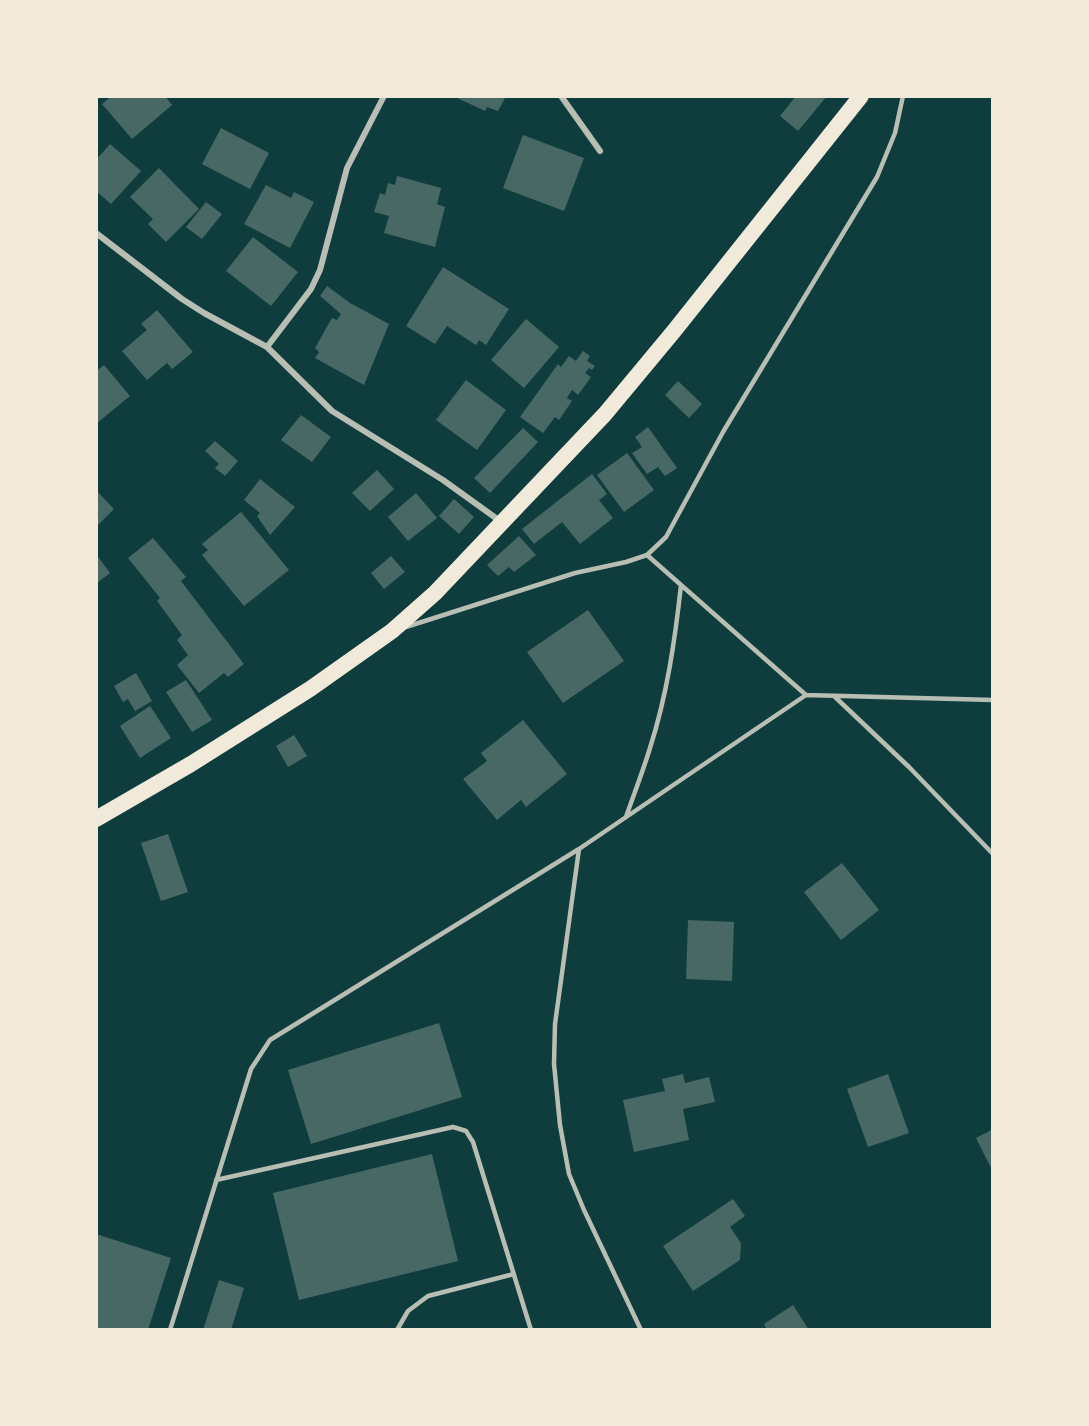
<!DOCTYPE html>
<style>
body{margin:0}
#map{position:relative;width:1089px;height:1426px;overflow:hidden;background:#0f3d3e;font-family:Roboto,sans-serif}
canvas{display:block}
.frame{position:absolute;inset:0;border:98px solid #f1e9da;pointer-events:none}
</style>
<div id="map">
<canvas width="1089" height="1426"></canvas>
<div class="frame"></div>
</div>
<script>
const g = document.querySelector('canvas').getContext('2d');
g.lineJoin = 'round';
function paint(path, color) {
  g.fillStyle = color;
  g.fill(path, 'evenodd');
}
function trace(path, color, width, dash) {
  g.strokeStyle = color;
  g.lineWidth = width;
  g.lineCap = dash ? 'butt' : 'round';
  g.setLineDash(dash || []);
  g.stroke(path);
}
paint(new Path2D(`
 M112 96H165L172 105 132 139 102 104Z
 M453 96H506L498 111 487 107 485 111Z
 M796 96H827L798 131 780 116Z
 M221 128 269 153 250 189 202 164Z
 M523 135 584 158 564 211 503 188Z
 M110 144 141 171 111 204 96 191V160Z
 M159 168 199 209 166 242 148 224 153 219 130 197Z
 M397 176 441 188 437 204 445 207 435 247 384 233 389 216 374 212 380 193 385 195 388 183 395 185Z
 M266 185 291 198 294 192 314 202 290 248 244 224Z
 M206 202 222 214 202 239 186 227Z
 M253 237 298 272 271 306 226 271Z
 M443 267 509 309 486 345 479 340 476 345 447 326 435 344 406 326Z
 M327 286 350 303 389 324 364 385 315 358 319 352 315 348 332 318 337 320 341 314 320 296Z
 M157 310 193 352 172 369 167 363 147 380 122 351 147 330 141 324Z
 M526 319 559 347 524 388 491 360Z
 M583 351 590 356 587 361 595 366 592 370 589 368 585 373 591 377 578 395 572 390 567 398 572 401 559 420 555 417 543 433 520 417 558 364 561 367 569 356 576 361Z
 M104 365 130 396 96 424V371Z
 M466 380 506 410 477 450 436 420Z
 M678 381 702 404 689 418 665 395Z
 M301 415 331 437 312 462 281 440Z
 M648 427 677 468 665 476 658 467 647 474 632 453 642 447 635 437Z
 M523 428 538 442 490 493 474 478Z
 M215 441 238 461 225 476 215 468 219 464 205 451Z
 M627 453 654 490 624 512 597 475Z
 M377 470 394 489 370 511 352 493Z
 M592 474 607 494 599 500 613 518 580 544 562 522 534 544 522 529Z
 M260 479 295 507 270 535 257 516 260 513 244 500Z
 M96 490 114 509 96 527Z
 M416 493 437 518 408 541 388 517Z
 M454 499 474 517 459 534 439 516Z
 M241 512 289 570 244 606 202 555 208 550 202 544Z
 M519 536 536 555 514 572 509 567 498 576 487 565Z
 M153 538 186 577 181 581 244 664 228 677 224 673 199 693 177 665 188 655 177 640 182 635 157 601 160 598 128 558Z
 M96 554 110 573 96 584Z
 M391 556 405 572 384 589 371 573Z
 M588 610 624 661 563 703 527 652Z
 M136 673 152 701 135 711 128 699 123 702 114 686Z
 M186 680 212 720 192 732 166 692Z
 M150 706 171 738 140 758 120 726Z
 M523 720 567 774 526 807 521 800 497 820 463 779 487 761 481 753Z
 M294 735 307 756 288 767 276 746Z
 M168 834 188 892 161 901 141 843Z
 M842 863 879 910 841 940 804 892Z
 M688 920 734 922 732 981 686 979Z
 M439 1023 462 1097 311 1144 288 1070Z
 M683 1074 685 1083 709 1077 715 1102 683 1109 689 1140 634 1152 623 1100 665 1091 662 1079Z
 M888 1074 909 1133 868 1147 847 1089Z
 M993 1129V1172L976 1138Z
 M432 1154 458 1261 299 1300 273 1193Z
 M733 1199 745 1216 730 1227 741 1243 740 1260 693 1291 663 1246Z
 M96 1234 171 1258 148 1330H96Z
 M219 1280 244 1288 231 1330H203Z
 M793 1305 809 1330H767L764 1324Z`), '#486865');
trace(new Path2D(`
 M903 96 895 133 877 177 723 432 666 537 647 555 806 695 993 700
 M406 627 575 573 626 562 647 555
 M834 696 909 767 993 854
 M626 817C634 794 643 771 650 748 667 695 675 640 681 585
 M579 849 555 1024 554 1064 560 1125 569 1174 584 1210 641 1330
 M216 1180 453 1127 466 1131 473 1142 531 1330
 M170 1330 251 1069 270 1040 579 849 806 695
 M397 1330 408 1311 428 1296 514 1274`), '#b8beb3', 4.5);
trace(new Path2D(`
 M561 96 600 151
 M96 233 182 299 204 313 267 347 332 411 443 480 500 521
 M267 347 311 289 320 270 347 168 384 96`), '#b8beb3', 6);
trace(new Path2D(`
 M96 819 191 764 310 689 392 631 435 593 605 414 674 331 861 96`), '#f1e9da', 16);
</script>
